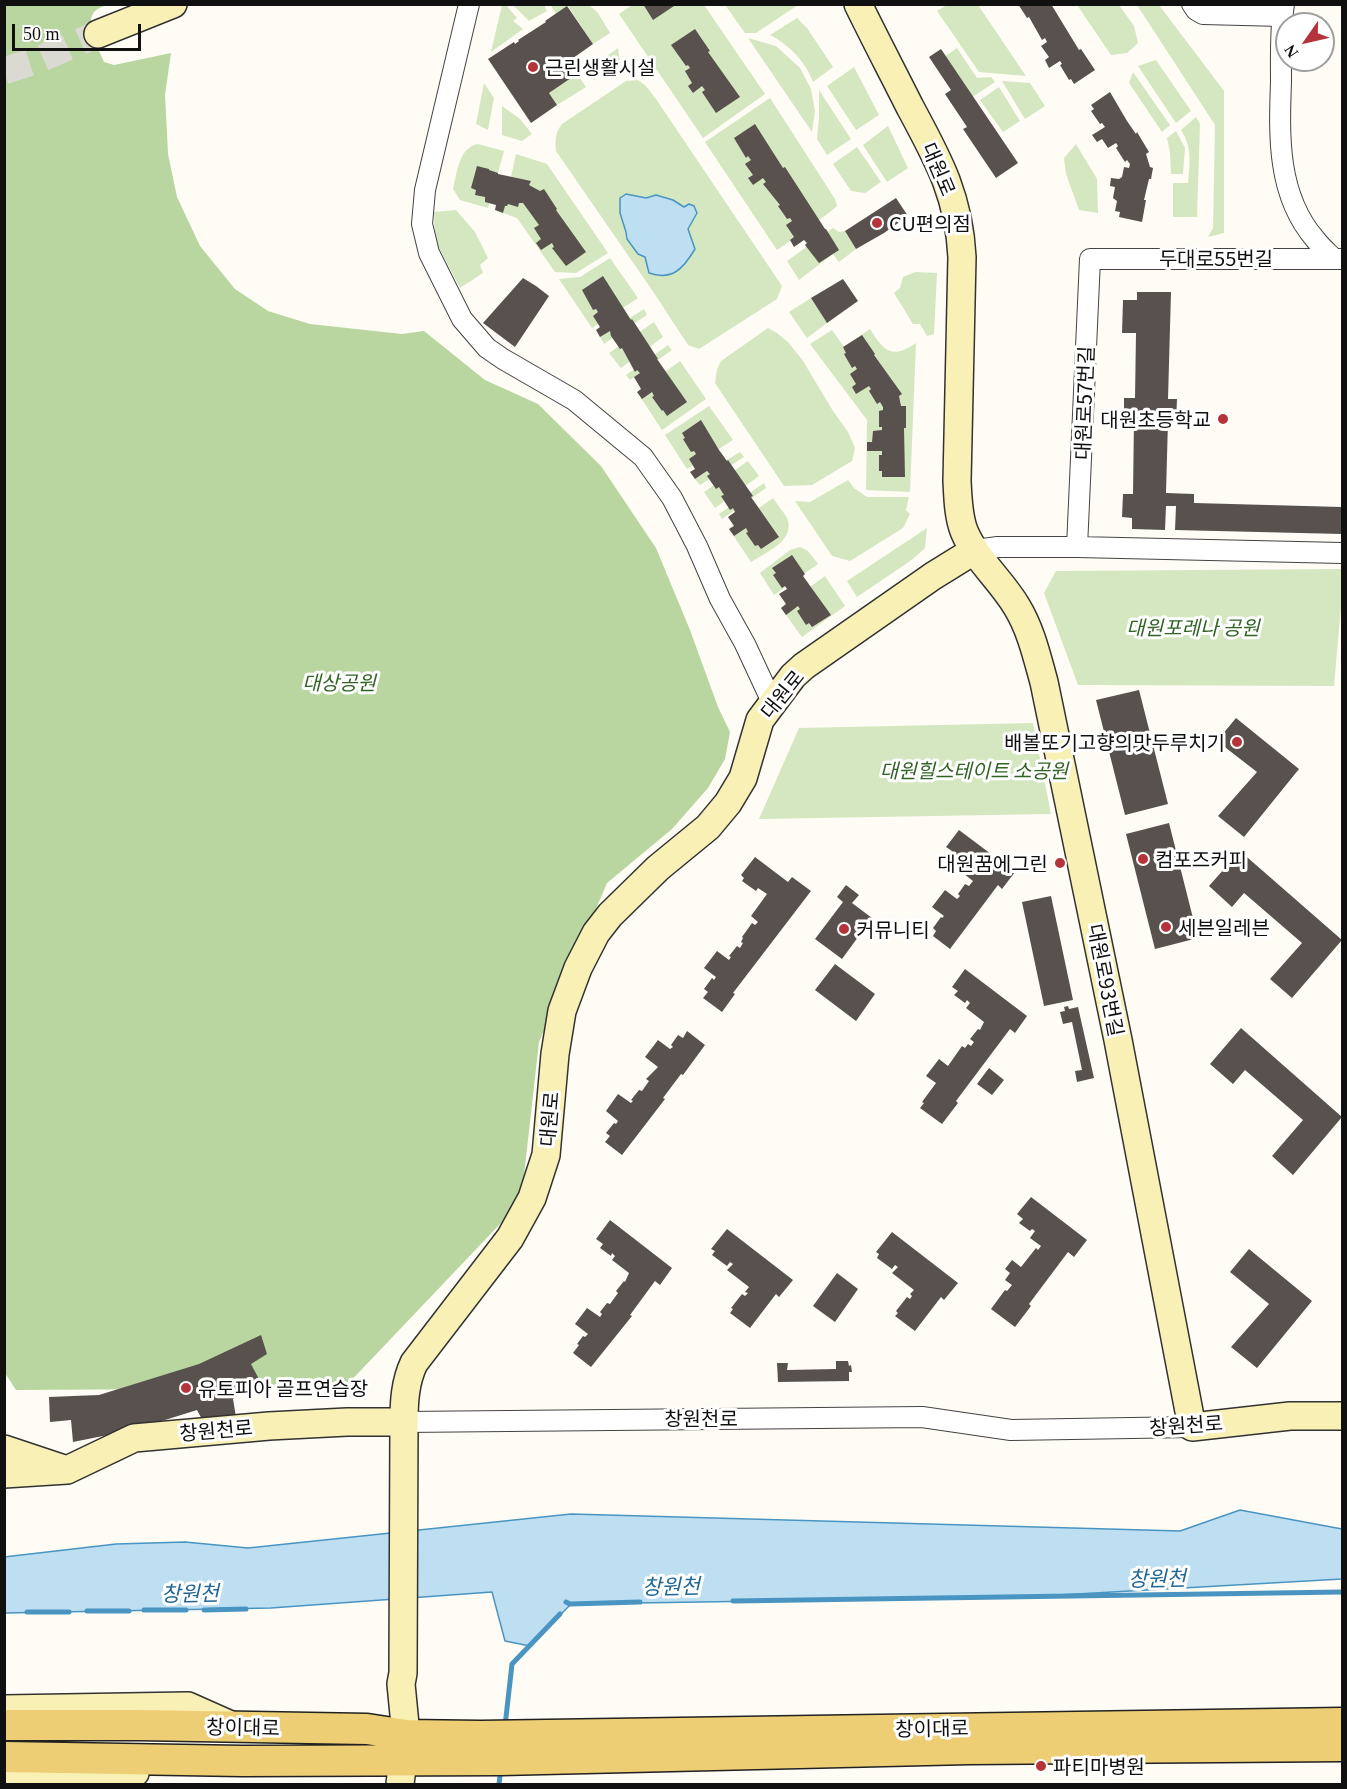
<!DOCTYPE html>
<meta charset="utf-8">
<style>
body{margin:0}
#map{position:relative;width:1347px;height:1789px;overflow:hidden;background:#fefcf4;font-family:Georgia,serif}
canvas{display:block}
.frame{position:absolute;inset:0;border:6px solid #101010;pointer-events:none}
.north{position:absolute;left:1275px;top:12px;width:60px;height:60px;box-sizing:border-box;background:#fff;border:2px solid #9f9f9f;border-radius:50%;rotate:236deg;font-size:16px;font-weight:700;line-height:24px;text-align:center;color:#101010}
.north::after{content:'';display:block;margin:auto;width:21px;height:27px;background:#b5333b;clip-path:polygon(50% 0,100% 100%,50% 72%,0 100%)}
.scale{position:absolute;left:12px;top:24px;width:129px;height:27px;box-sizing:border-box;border:3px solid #101010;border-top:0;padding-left:8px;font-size:18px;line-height:21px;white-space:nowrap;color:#101010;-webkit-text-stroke:4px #fff;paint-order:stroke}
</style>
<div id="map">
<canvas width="1347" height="1789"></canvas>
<div class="frame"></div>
<div class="north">N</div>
<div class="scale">50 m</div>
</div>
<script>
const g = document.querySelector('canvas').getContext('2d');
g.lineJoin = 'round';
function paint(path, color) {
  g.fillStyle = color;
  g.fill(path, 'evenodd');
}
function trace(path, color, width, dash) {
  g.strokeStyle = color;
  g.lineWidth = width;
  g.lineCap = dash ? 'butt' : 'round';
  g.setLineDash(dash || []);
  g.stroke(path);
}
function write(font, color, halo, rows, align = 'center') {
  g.font = font + ' Georgia,"Noto Sans KR",serif';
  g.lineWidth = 6;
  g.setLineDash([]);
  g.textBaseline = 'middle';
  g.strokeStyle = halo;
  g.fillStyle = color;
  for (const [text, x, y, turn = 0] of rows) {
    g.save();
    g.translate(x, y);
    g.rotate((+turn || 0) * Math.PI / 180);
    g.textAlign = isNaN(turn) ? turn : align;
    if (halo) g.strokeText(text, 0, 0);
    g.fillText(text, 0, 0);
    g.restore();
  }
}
paint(new Path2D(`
 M502 5H506L517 18 513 21 523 29 491 52Z
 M513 5H544L547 11 529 21Z
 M551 5H589L598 13 610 33 593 44 568 6 556 14Z
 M632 5H704L765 94 703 138 619 14Z
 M725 5H798L756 33H745Z
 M947 5H978L1026 76 979 72 937 11Z
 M1077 5H1119L1134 26 1138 43 1127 53 1111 55Z
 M1137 5H1159L1224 91V233L1208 237 1213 228 1215 125Z
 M797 18 807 28 833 67 813 82C806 62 789 45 770 35Z
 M748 38 776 46 800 68 811 89 815 111 812 132Z
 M618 48 620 63 594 80 587 70Z
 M957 48 977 78 991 77 995 82 962 104 941 59Z
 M1156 60 1191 111 1176 123 1138 66Z
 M854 67 879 115 856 130 827 86Z
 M1133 72 1170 125 1162 132 1129 83Z
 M577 74 586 87 557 105 549 93Z
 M638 80 646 86 656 99 782 286 777 299 699 349 688 345 654 293 556 151C555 141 555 133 562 124L626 81Z
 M1002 81 1030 83 1045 106 1025 119Z
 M484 83 494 98 488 130 476 124Z
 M999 87 1020 121 1003 132 980 100Z
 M819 90 851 139 827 155 817 139 819 117Z
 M770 98 835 199 837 206 826 215 777 250 705 142Z
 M502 106 520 119 532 134 522 141 502 135Z
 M1196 117 1200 124 1197 217H1173V183H1188C1190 163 1192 147 1181 130Z
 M888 126 908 168 887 182 863 145Z
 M1176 131 1185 148 1183 174H1171L1170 152 1167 138Z
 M478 144 504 151 488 208 460 200 453 189C457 173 459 147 478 144Z
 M1076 144 1097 179 1098 213 1079 210 1066 174 1064 158Z
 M857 147 881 182 865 193 851 191 833 164Z
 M516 154 547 164 608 253 576 273 555 272 517 218 503 213Z
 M456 210 475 232 488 258 480 265 483 273 460 288 435 240 434 212Z
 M833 228 839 232 845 231 856 249 839 262 833 254 799 280 787 261Z
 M610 258 638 298 592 328 559 279 580 277Z
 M915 272 937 273 934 334 927 336 920 324H913L894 293 900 288 903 277Z
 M811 298 827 323 807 338 789 312Z
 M644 309 647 315 604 344 600 337Z
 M654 322 663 337 621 368 609 353Z
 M768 328 777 333 789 343 803 361 833 411 848 432 855 448 852 461 812 485 784 486 715 383 717 369 721 361Z
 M870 329C884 351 891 360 916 343L910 492 866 490 867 420 810 344 832 330 844 347Z
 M668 345 672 350 630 380 626 375Z
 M680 361 706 399 662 430 637 392Z
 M709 406 733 440 687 469 665 435Z
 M740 452 744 457 700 485 695 479Z
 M748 461 759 476 715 508 704 492Z
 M848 480 854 488 867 497H909L906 510 910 514 903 528 850 561 832 556 795 501 810 502Z
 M764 483 766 488 722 519 719 514Z
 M773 498C777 504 783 511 787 518 796 540 767 552 751 562L729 529Z
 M927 528 925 548 913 559 857 597 847 581Z
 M800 547 808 551 818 564 774 595 760 573 790 550Z
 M1342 569V595L1334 686 1078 685 1044 593 1056 571Z
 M825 576 845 606 802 637 781 608Z
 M1033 723 1051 814 759 819 799 728Z`), '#d4e7c0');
paint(new Path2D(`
 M5 5H108C103 6 98 8 95 11 83 24 99 49 104 62L114 65 171 53 165 95 168 154 177 197 200 246 235 289 268 311 310 324 402 334 424 331 485 380 538 404 601 466 656 548 690 630 718 707 730 732 725 759 708 788 672 829 607 883 539 1042 521 1202 344 1388 16 1390 5 1373Z`), '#b9d6a0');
const water = new Path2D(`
 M626 194 646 198 656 195 673 200 684 207 689 204 694 206 697 213 688 229 695 249C683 269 672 281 649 273L645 257 638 254 627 239 626 232 620 213V198Z
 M1240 1510 1342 1529V1579L1024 1597 571 1604 530 1646 505 1641 492 1592 271 1608 5 1613 4 1557 116 1544 185 1542 248 1548 571 1514 1180 1531Z`);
paint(water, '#bddff1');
trace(water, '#4a94c2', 1.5);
trace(new Path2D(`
 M733 1601 1342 1592
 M566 1602 570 1604 640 1602
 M144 1610H186
 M204 1610 246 1609
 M87 1611H129
 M27 1612H69
 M505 1726 512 1664 560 1614
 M499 1784 501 1768`), '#4a94c2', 5);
paint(new Path2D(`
 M643 4H677L653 20Z
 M1018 4H1051L1079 50 1081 49 1095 70 1074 84 1071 79 1069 80 1060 65 1062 64 1060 61 1049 68 1045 60 1049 57 1041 46 1047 42 1045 38 1042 40 1029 17 1027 18Z
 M567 6 593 44 569 61 577 74 549 93 557 105 531 123 488 59 514 42 515 44 519 41 518 40 546 22 545 21Z
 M695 29 710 51 708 52 740 97 716 113 702 92 705 90 702 86 693 93 688 86 692 83 685 71 690 68 688 65 686 66 671 45Z
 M941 49 1018 163 996 178 963 129 967 127 945 94 951 90 929 57Z
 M1110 92 1127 121 1136 134 1137 132 1149 152 1146 154 1150 167 1153 168 1151 179H1149L1144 200H1146L1142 222 1119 217 1120 212 1115 211 1117 201 1113 198 1115 187 1110 186 1111 178 1119 179 1122 177 1124 167 1129 168 1130 164 1127 160 1125 162 1116 148 1118 146 1116 143 1108 148 1102 139 1097 142 1092 135 1105 127 1102 123 1100 124 1091 111 1094 109 1091 105Z
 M755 124 783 168 785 167 825 229H826L839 250 819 263 805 245 807 243 804 240 794 247 790 240 794 237 786 225 792 221 790 218 787 219 778 206 780 205 763 184 766 182 763 178 753 185 748 178 753 175 745 164 751 160 748 156 746 158 734 138Z
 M477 166 489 169V170L498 173V174L531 181 529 185 540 191 544 189 557 209 556 210 586 252 566 266 552 248 554 247 552 243 541 250 536 243 541 239 534 228 539 225 523 203H519L518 207 508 204 507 206H505L503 213 495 210 496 205 485 202V197L475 195 476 190 471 188Z
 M896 198 908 216 884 233 856 249 845 231Z
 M603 276 631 320 632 319 658 359H657L687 402 667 416 663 410 662 411 652 397 654 396 652 392 642 399 637 392 641 389 634 377 640 373 637 370 635 372 622 348 620 349 611 336 610 331 600 337 596 330 600 327 593 316 598 312 596 309 593 310 582 290Z
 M523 278 536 286 549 296 515 347 483 323Z
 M843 279 858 301 827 323 811 298Z
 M1137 292H1171L1168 399H1177L1176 422 1168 421 1166 493 1194 494V503L1342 507V534L1175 530 1176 506H1166L1165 530 1132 529V518L1122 517 1123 494H1133L1134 420H1124V398H1135L1136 333H1122L1123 300H1137Z
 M862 335 875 354 874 355 902 394 899 396 901 406H906V428H904L905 477H882V471H879V455H882V451H867V442H872L873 431 882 430V427H879V411L883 410V407L880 402 877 404 869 391 871 389 869 386 856 394 852 387 856 384 850 374 857 369 855 366 852 368 844 354 846 353 843 347Z
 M701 420 719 450 727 461 728 460 753 496 751 497 779 537 761 549 758 545 755 546 746 533 748 532 746 528 734 536 729 529 734 526 728 517 735 512 733 508 730 510 721 496 724 495 719 487 716 489 707 476 710 474 707 471 695 479 690 472 695 469 689 459 696 454 694 451 691 452 683 439 685 438 682 433Z
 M792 555 805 574 803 576 831 615 812 627 809 623 806 625 797 611 800 609 798 606 786 615 781 608 786 604 779 594 787 589 785 586 782 588 773 575 776 573 772 568Z
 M1139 690 1168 804 1125 815 1096 700Z
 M1236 718 1299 769 1244 837 1218 816 1257 772 1217 741Z
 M1169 823 1198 938 1155 949 1126 834Z
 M959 830 1015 872 1002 889 998 885 950 949 933 936 936 931 933 928 941 917 942 918 944 916 932 907 945 890 957 899 960 896 958 894 965 884 969 886 973 881 959 870 964 863 962 861 960 863 949 855 952 851 946 847Z
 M1240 851 1342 940 1292 998 1270 979 1302 943 1244 893 1232 907 1209 886Z
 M755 857 788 882 792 877 811 891 733 993 735 994 722 1012 703 998 708 992 704 989 712 978 714 980 716 977 704 968 717 951 729 960 731 957 729 956 737 946 740 948 743 943 741 942 743 938 742 937 752 923 755 925 758 922 751 916 767 894 758 888 756 891 742 881 744 878 741 875Z
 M846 885 859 895 852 903 872 918 842 959 815 939 843 902 837 897Z
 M1051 896 1073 1000 1044 1006 1022 902Z
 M835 964 875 994 856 1021 815 990Z
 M965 969 1027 1016 1015 1033 1010 1029 956 1101 958 1103 942 1124 920 1108 924 1103 922 1102 936 1083 926 1076 939 1059 948 1066 962 1046 965 1048 968 1044 971 1046 974 1042 970 1039 978 1029 980 1030 984 1022 966 1008 970 1003 967 1000 965 1003 954 995 958 991 952 987Z
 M1068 1006 1069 1009 1078 1007 1094 1078 1077 1082 1075 1071 1082 1070 1072 1022 1063 1024 1060 1012 1065 1011 1064 1007Z
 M1241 1028 1342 1117 1293 1175 1272 1156 1303 1120 1245 1070 1233 1084 1210 1064Z
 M687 1031 705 1045 683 1075 681 1074 663 1098 665 1099 622 1155 605 1142 610 1136 606 1133 614 1123 616 1124 618 1121 606 1111 618 1094 631 1103 633 1101 631 1100 639 1090 642 1091 649 1081 646 1079 658 1067 645 1057 658 1040 670 1049 673 1047 671 1045 678 1035 683 1038Z
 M989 1068 1004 1080 992 1095 977 1084Z
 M1031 1197 1087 1240 1074 1257 1068 1252 1029 1304 1031 1306 1015 1327 991 1309 1005 1290 1007 1291 1012 1285 1005 1280 1010 1273 1005 1269 1012 1260 1021 1267 1036 1248 1038 1250 1041 1246 1030 1238 1035 1231 1032 1229 1030 1231 1019 1223 1023 1219 1017 1214Z
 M610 1220 672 1268 660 1285 655 1281 630 1315 632 1316 591 1367 573 1353 579 1345 577 1344 583 1336 585 1337 588 1334 575 1324 587 1308 600 1317 602 1314 600 1312 607 1303 610 1304 618 1293 616 1291 624 1281 625 1282 629 1273 612 1260 615 1256 612 1253 611 1256 600 1248 603 1244 596 1239Z
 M727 1229 793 1280 779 1297 776 1294 750 1328 730 1313 733 1309 731 1308 742 1294 745 1296 748 1293 745 1292 749 1287 727 1270 733 1264 730 1262 727 1266 712 1255 715 1251 711 1249Z
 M892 1232 958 1283 944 1300 941 1297 915 1331 895 1316 898 1313 896 1311 907 1297 910 1299 912 1296 910 1294 914 1290 892 1273 898 1267 895 1265 892 1269 877 1258 879 1254 876 1252Z
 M1249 1249 1312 1301 1257 1368 1231 1347 1269 1304 1230 1272Z
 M837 1273 858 1289 835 1322 813 1306Z
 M261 1335 267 1354 251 1364 260 1381 233 1399 236 1417 205 1425 197 1410 133 1430 73 1442 71 1420 50 1422 49 1397 99 1395 199 1364Z
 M836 1361H848L849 1366 851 1365 852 1372H849V1381L778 1382 777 1363H788L787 1370 836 1369Z`), '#58514d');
trace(new Path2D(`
 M4 71 38 60 98 34`), '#dad9d2', 27, [27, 14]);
const street = new Path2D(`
 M469 4 425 190 422 224 429 253 462 319 487 348 503 359 574 400 643 457 672 498 697 546 720 599 745 644 772 702
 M1192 4 1196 10 1203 14 1282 16
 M1284 4C1280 30 1281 56 1281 82 1279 136 1277 195 1315 239 1320 246 1327 252 1334 259
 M1077 547 1090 259H1342
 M975 550 998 547H1077L1342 553
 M404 1422 922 1417 1011 1430 1192 1427`);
const secondary = new Path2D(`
 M858 4C875 39 893 73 910 107 938 159 959 196 962 257L957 481C958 498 958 515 964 531 976 560 1002 581 1017 607 1031 630 1037 657 1044 682L1118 1040 1192 1427 1290 1416H1342
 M98 34 173 4
 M4 1449 67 1470 4 1474
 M67 1470 134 1438 269 1426 347 1422H404
 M4 1709 188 1706 233 1726
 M4 1776 135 1773
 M400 1784 406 1735 401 1684 403 1673 404 1422C404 1402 405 1382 414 1363L510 1238 532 1198 546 1155 555 1054 562 1011 578 968 596 933 610 915 658 868 708 827 728 803 743 778 760 720 793 676 804 666 933 576 975 550`);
const primary = new Path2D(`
 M4 1725H139L367 1729 406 1735 481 1736 1342 1723
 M4 1757 242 1761 501 1760 969 1749 1342 1746`);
trace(street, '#434343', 22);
trace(secondary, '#323232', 30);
trace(primary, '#212121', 33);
trace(street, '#fff', 20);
trace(secondary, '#f8f0b5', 27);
trace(primary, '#edce75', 30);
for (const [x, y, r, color] of [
 [533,67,6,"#b5333b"],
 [877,223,6,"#b5333b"],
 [1223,419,6,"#b5333b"],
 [1237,742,6,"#b5333b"],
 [1143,859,6,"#b5333b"],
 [1060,863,6,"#b5333b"],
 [1166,927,6,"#b5333b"],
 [844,929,6,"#b5333b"],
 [186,1388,6,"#b5333b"],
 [1041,1766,6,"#b5333b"]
]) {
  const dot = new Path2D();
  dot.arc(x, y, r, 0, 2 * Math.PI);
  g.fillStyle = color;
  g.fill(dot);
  trace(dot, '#fff', 2);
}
write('20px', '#101010', '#fff', [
 ["근린생활시설",545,67],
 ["CU편의점",889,223],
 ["대원초등학교",1211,419,"right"],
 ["배볼또기고향의맛두루치기",1225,742,"right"],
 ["컴포즈커피",1155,859],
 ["대원꿈에그린",1048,863,"right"],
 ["세븐일레븐",1178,927],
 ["커뮤니티",856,929],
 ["유토피아 골프연습장",198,1388],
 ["파티마병원",1053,1766]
], 'left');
write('20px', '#101010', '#fff', [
 ["대원로",939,169,67],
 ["두대로55번길",1216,258],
 ["대원로57번길",1084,403,-88],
 ["대원로",782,694,-51],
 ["대원로93번길",1106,980,79],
 ["대원로",549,1119,-85],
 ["창원천로",701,1418],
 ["창원천로",1186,1425,-4],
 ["창원천로",216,1430,-5],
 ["창이대로",243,1727,1],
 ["창이대로",932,1728,-1]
]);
write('italic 20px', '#336325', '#fff', [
 ["대원포레나 공원",1193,627],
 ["대상공원",339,682],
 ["대원힐스테이트 소공원",974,770]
]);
write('italic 21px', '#236798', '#fff', [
 ["창원천",1157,1578,-1],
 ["창원천",671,1586,-1],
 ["창원천",190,1593,-1]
]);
</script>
